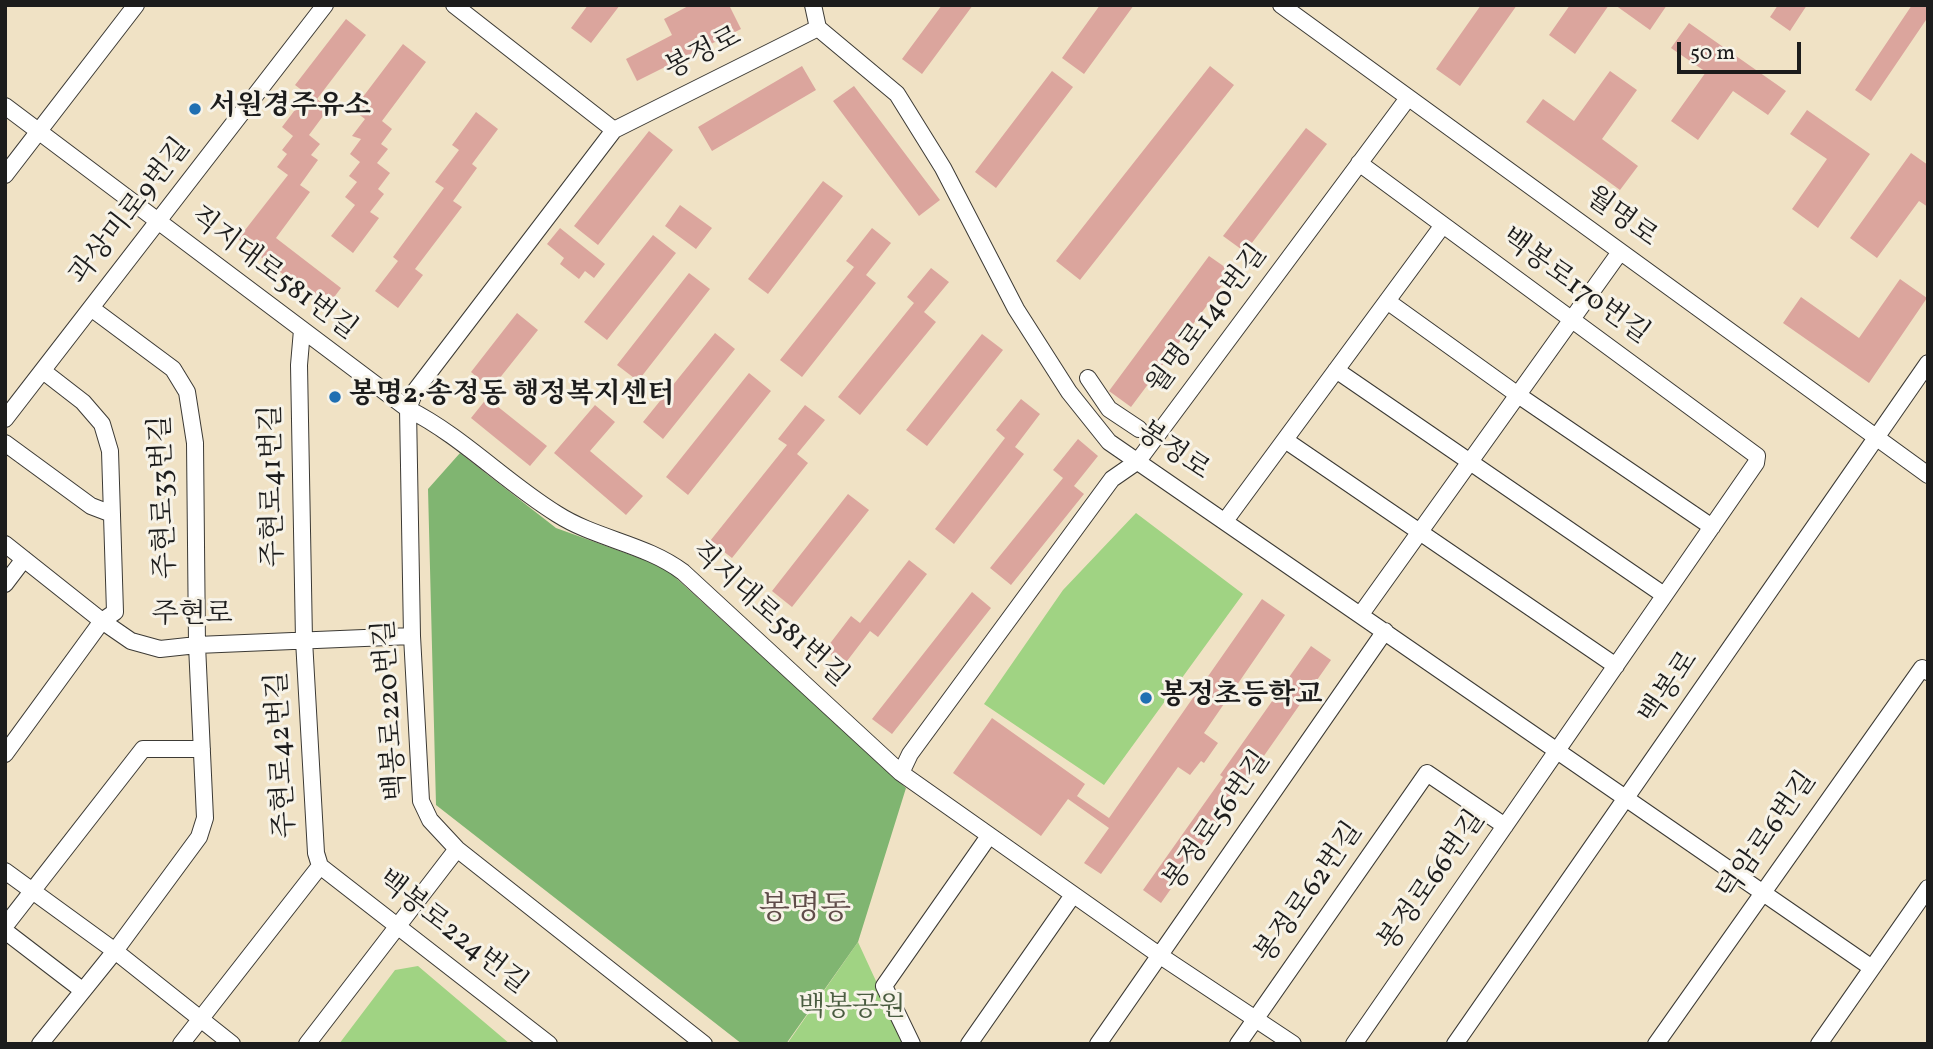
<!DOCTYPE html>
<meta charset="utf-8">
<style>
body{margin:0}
#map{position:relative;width:1933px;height:1049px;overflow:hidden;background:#f0e2c5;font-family:Vollkorn,serif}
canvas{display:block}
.frame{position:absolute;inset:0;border:7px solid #1c1c1c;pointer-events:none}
.scale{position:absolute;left:1677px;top:42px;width:124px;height:32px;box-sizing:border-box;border:4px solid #1c1c1c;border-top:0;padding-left:9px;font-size:21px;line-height:24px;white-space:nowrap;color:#1c1c1c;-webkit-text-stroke:5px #f7f3e8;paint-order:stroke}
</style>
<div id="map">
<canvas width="1933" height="1049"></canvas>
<div class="frame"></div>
<div class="scale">50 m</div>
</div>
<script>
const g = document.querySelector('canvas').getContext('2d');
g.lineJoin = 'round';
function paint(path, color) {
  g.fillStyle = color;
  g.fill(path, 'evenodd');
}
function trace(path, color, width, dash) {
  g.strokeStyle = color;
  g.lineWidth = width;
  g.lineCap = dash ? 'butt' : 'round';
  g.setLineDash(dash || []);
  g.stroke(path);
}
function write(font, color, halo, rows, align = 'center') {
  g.font = font + ' Vollkorn,"Noto Serif KR",serif';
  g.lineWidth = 6;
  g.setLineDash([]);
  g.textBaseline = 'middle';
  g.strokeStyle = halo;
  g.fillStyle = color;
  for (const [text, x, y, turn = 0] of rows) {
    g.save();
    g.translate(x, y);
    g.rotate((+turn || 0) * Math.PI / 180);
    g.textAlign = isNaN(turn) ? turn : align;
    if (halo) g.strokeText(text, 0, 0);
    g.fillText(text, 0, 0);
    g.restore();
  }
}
paint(new Path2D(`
 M1136 513 1243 594 1104 785 984 704 1063 590Z
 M858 942 905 1044H787Z
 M418 966 510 1044H339L395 970Z`), '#a0d383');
paint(new Path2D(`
 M460 453 556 528 664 567 906 788 858 942 786 1044H742L436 805 428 489Z`), '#80b571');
paint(new Path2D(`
 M588 5H620L591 43 571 28Z
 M690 5H729L741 29 637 81 626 59 672 35 664 19Z
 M942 5H973L922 74 902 59Z
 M1100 5H1134L1084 74 1062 58Z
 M1481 5H1517L1460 86 1436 69Z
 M1570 5H1609L1575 54 1549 35Z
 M1615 5H1667L1650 30Z
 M1778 5H1807L1790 31 1770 17Z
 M1912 5H1928V17L1871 101 1855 90Z
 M346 19 366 35 317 99 329 108 309 135 320 144 311 155 318 160 300 185 310 192 276 238 341 288 326 308 238 239 288 175 277 167 287 154 282 150 293 136 282 127 307 94 295 85Z
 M1689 23 1786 91 1768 115 1733 91 1698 140 1671 121 1706 72 1671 48Z
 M403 44 426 62 382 121 392 129 381 144 388 149 377 163 390 173 378 189 384 194 370 212 379 218 353 253 331 236 355 205 345 197 357 182 349 176 360 162 350 154 361 139 352 136 365 119 353 110Z
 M802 66 816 90 712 151 698 127Z
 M1210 66 1234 85 1080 280 1056 261Z
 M1052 71 1073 87 996 188 975 172Z
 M1610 71 1637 90 1602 139 1638 166 1620 190 1526 122 1543 99 1574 121Z
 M854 86 940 200 919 216 833 101Z
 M1807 110 1870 154 1818 228 1792 209 1827 159 1790 134Z
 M476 112 498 129 472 164 477 168 453 201 462 207 415 269 423 275 398 308 375 291 398 261 393 257 444 188 435 182 459 150 452 145Z
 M1306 128 1327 144 1245 252 1223 236Z
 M649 131 673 150 598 245 574 226Z
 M1911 153 1928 165V207L1919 201 1877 258 1850 238Z
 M823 181 843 196 768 294 748 279Z
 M680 205 712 228 696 249 665 226Z
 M560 228 605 264 594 278 585 271 579 279 560 264 564 258 547 244Z
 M872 228 891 243 866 275 876 283 802 377 780 360 854 267 846 261Z
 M653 235 676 253 607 340 584 322Z
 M1209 256 1232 272 1131 407 1109 391Z
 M931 268 949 282 924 312 936 322 860 415 838 397 914 303 907 297Z
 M689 273 710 289 638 381 617 365Z
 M1900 279 1927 298 1869 383 1783 323 1801 297 1859 338Z
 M517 313 538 330 491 389 471 372Z
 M715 333 735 349 663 439 643 422Z
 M982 334 1003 350 927 446 906 430Z
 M749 373 771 391 688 495 666 477Z
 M487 398 547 446 530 466 471 418Z
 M1021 399 1040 414 1015 447 1024 454 954 544 935 529 1005 438 996 430Z
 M595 405 615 422 590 451 643 496 626 515 554 453Z
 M805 405 825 420 797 454 808 463 732 558 710 541 787 445 778 439Z
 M1078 439 1098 456 1074 486 1084 494 1011 585 990 568 1063 478 1053 470Z
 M848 494 869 510 792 607 772 591Z
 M909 560 927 574 878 637 870 631 844 665 825 650 851 616 860 623Z
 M972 592 991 608 892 734 872 719Z
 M1262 599 1285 615 1204 733 1218 743 1204 763 1201 761 1190 775 1178 767 1101 874 1084 863 1109 828 1068 799 1041 836 953 773 992 718 1085 784 1077 796 1109 818Z
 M1311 646 1331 660 1161 903 1143 890 1223 777 1220 775Z`), '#dba59d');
const minor = new Path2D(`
 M454 5 614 130
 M813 5 818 28 897 94 943 168 1016 309 1069 392 1109 442 1872 968
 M1281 5 1928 475
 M5 106 408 409C462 436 505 482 557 514 596 539 646 544 683 572L901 773 1159 955 1293 1044
 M5 175 136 5
 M1387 301 1518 395 1712 527
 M302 330 299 365 304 640 316 853 320 866
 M1336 370 1664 595
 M1088 378 1109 409 1139 429
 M5 419 325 5
 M1285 440 1616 666
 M5 443 91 506 112 514
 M1225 521 1443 225
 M5 544 102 621 131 641 160 649 197 645 412 636
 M5 584 24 559
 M1361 614 1620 252
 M5 754 102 621 115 612 110 451 102 424 83 402 43 371
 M901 773 910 754 1112 479 1138 461 1408 98
 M320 866 549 1044
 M5 871 115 951 232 1044
 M5 926 143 749H202
 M5 931 82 990
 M40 1044 115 951 199 837 205 818 197 645 195 443 187 392 173 369 91 308
 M181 1044 320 866
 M307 1044 457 849
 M704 1044 457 849 430 820 421 801 412 636 408 409 415 391 614 130 818 28
 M912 1044 884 986 989 836
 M969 1044 1073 895
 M1098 1044 1385 631
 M1238 1044 1427 773 1505 826
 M1354 1044 1756 463 1757 456 1359 163
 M1455 1044 1928 363
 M1656 1044 1922 668 1928 672
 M1819 1044 1928 888`);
trace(minor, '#3c3a35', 18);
trace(minor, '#fff', 16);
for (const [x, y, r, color] of [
 [195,109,7,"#1f6fb2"],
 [335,397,7,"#1f6fb2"],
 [1146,698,7,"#1f6fb2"]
]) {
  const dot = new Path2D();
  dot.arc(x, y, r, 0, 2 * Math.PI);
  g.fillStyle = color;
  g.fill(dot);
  trace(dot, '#f7f3e8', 2.5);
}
write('28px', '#1c1c1c', '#f7f3e8', [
 ["봉정로",704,55,-27],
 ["과상미로9번길",132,213,-52],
 ["월명로",1620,219,36],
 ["직지대로581번길",272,275,37],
 ["백봉로170번길",1574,288,36],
 ["월명로140번길",1209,321,-53],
 ["봉정로",1172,453,34],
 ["주현로41번길",275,486,-91],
 ["주현로33번길",166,497,-92],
 ["직지대로581번길",768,616,42],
 ["주현로",192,617],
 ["백봉로",1671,689,-56],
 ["백봉로220번길",393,710,-94],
 ["주현로42번길",284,755,-93],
 ["봉정로56번길",1219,822,-55],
 ["덕암로6번길",1769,837,-55],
 ["봉정로66번길",1434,882,-55],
 ["봉정로62번길",1311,894,-55],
 ["백봉로224번길",451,934,38]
]);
write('bold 28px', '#1c1c1c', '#f7f3e8', [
 ["서원경주유소",209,109],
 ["봉명2·송정동 행정복지센터",349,397],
 ["봉정초등학교",1160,698]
], 'left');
write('28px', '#4a5c40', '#f7f3e8', [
 ["백봉공원",852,1010]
]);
write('32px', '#5f4c49', '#f7f3e8', [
 ["봉명동",805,912]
]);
</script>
